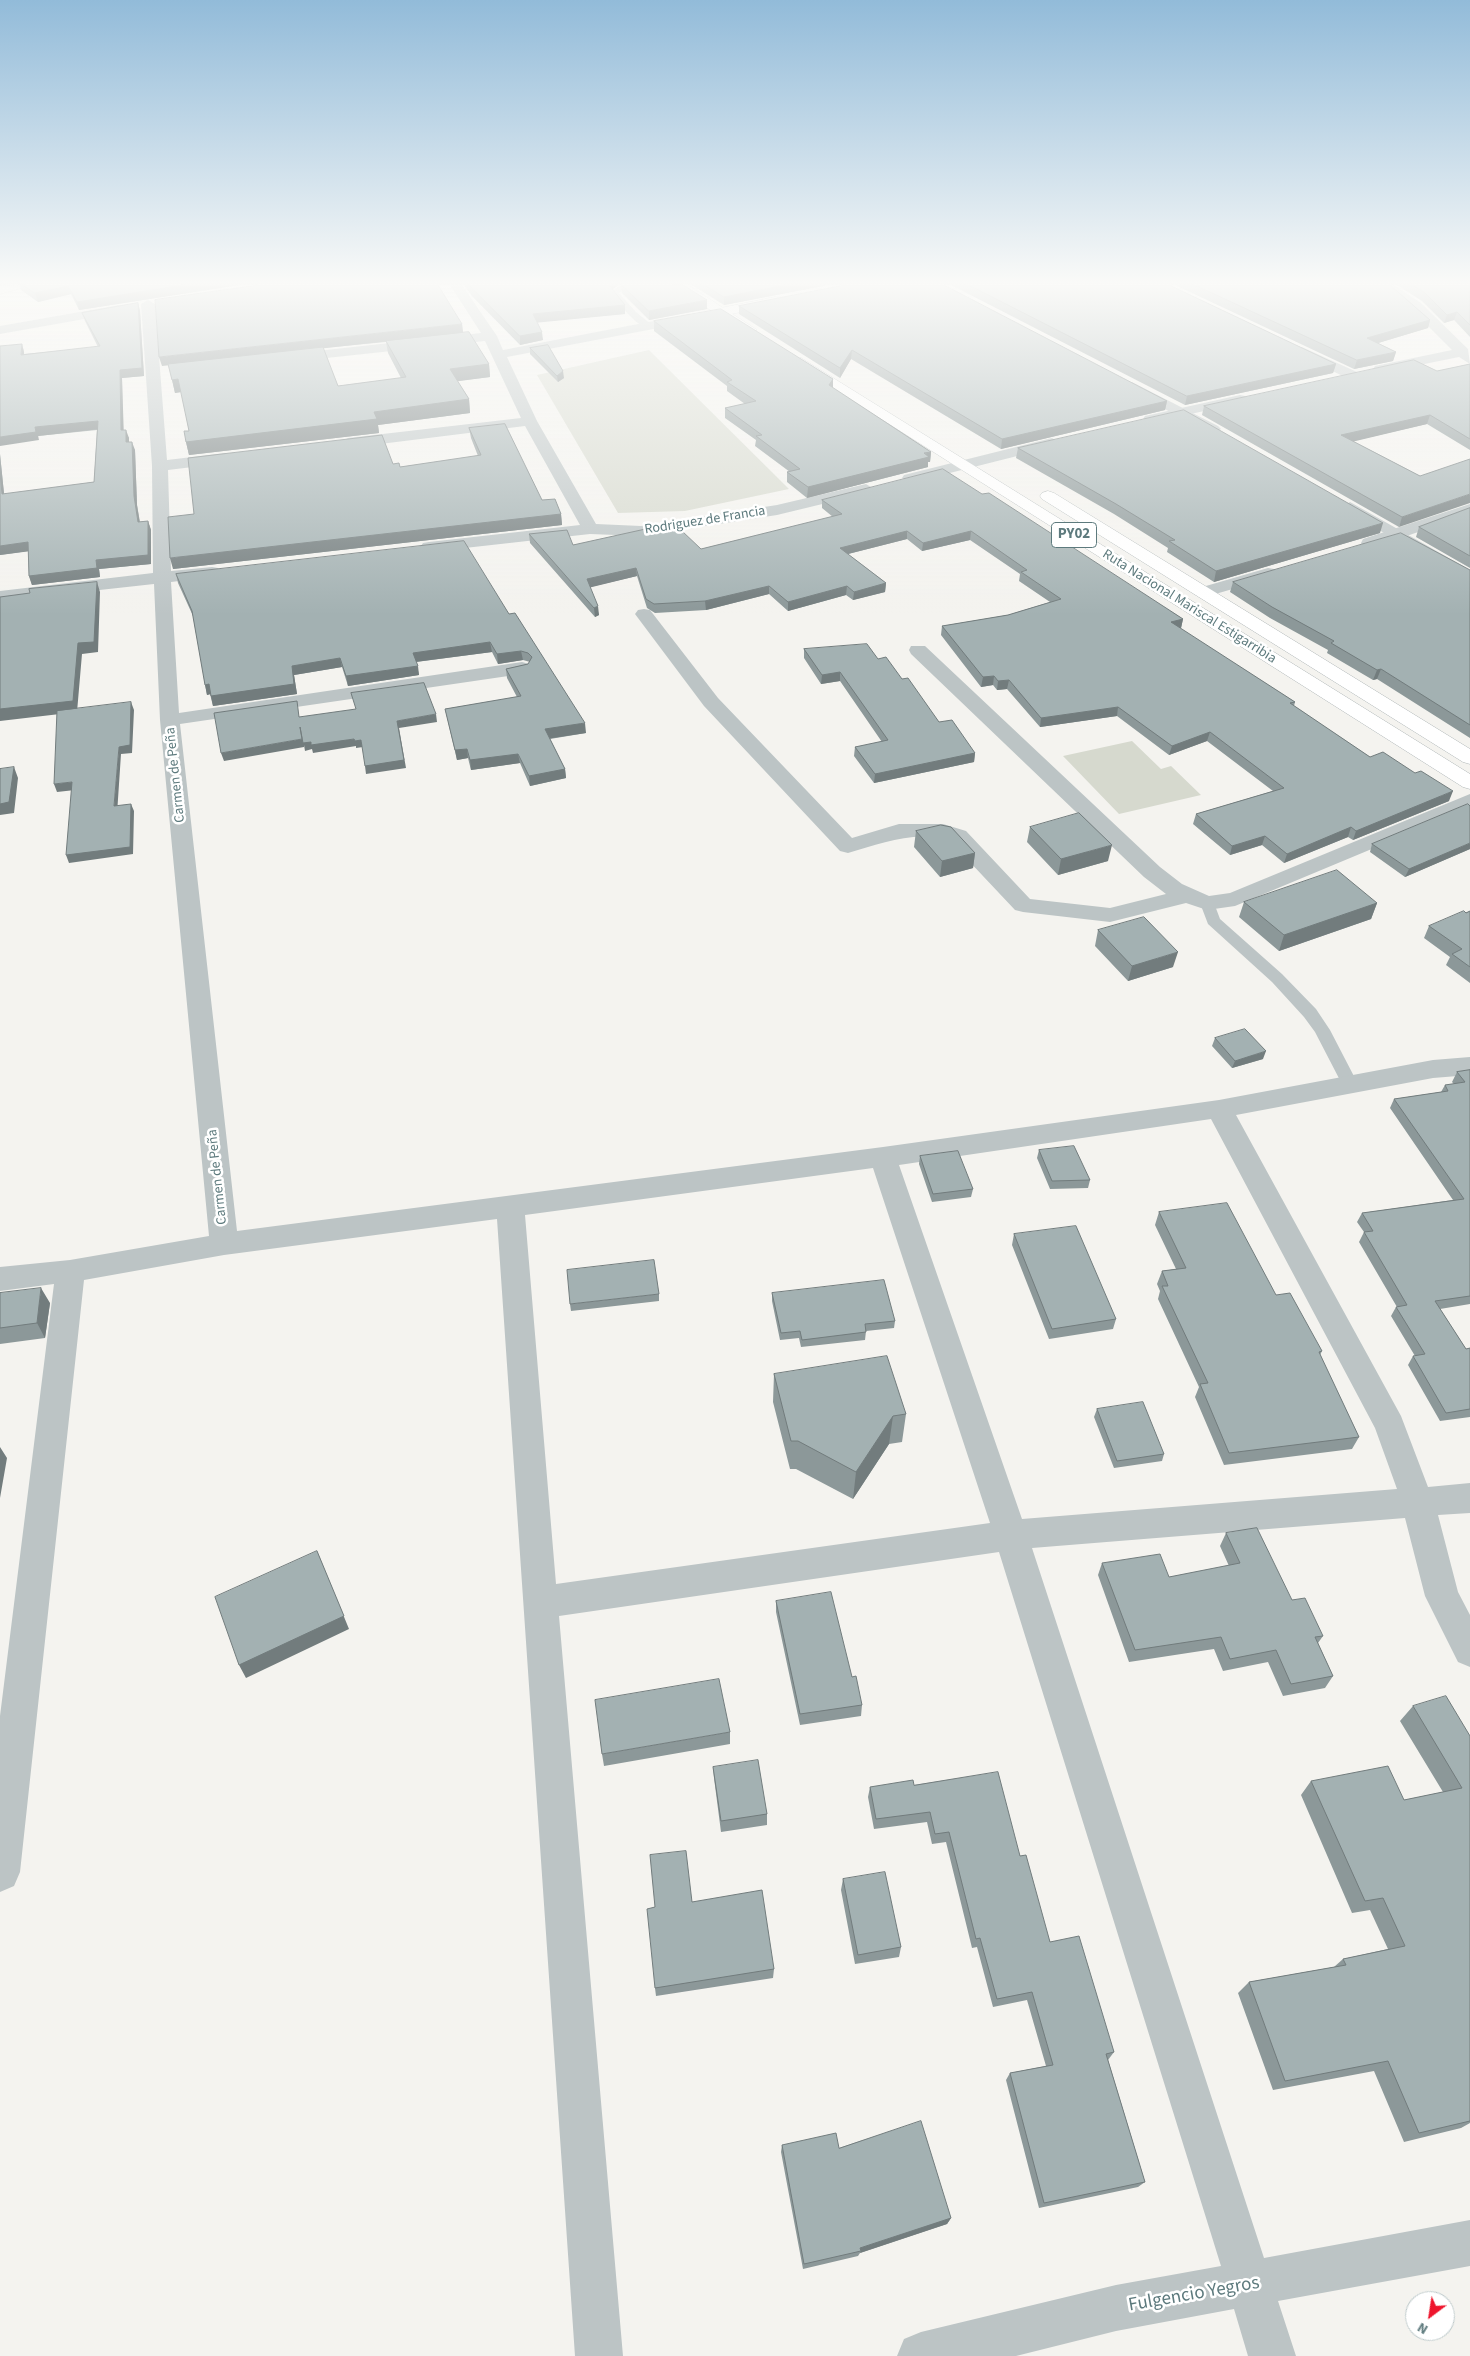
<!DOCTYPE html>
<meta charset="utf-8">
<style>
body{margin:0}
#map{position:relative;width:1470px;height:2356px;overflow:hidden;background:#f4f3ef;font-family:"Source Sans 3",sans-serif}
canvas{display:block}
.north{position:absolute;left:1405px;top:2291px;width:50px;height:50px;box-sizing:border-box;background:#fff;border:1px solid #becacb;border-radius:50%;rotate:211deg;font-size:14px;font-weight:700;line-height:20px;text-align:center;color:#5d7a7d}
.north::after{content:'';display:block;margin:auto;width:18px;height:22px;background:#ee162d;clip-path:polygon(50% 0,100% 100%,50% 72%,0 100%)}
</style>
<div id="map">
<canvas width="1470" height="2356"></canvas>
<div class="north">N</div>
</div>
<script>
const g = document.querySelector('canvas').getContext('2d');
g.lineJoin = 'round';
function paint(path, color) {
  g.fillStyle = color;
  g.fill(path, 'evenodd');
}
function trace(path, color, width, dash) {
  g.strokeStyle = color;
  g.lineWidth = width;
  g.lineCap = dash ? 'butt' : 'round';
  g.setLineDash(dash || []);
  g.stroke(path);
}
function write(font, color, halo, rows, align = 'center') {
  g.font = font + ' "Source Sans 3",sans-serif';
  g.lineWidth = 5;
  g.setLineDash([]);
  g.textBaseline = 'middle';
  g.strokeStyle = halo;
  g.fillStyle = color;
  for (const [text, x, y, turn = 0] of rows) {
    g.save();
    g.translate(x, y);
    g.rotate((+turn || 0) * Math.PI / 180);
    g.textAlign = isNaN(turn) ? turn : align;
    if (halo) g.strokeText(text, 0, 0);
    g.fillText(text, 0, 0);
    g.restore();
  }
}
paint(new Path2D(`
 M649 350 789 489 685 511 618 513 537 375Z
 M1132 741 1161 769 1171 766 1201 795 1119 814 1063 756Z`), '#d6d9ce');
const primary = new Path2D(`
 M24 285 22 288 0 294V286Z
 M776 297 782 301 781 304 721 316 714 312 721 308Z`);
const trunk = new Path2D(`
 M673 285H688L757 330 750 334 745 333Z
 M801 358 1470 774V789L1463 787 796 365 794 362Z
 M1048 491 1054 493 1470 749V764L1463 762 1042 499 1040 496 1042 493Z`);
trace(primary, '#adb6b8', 1);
trace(trunk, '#afb6b7', 1);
paint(new Path2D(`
 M622 285H632L619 293 636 312 651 324V328C638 330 618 302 610 292Z
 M1207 898 1214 903 1220 919 1282 974 1316 1009 1330 1030 1358 1084 1356 1088H1344L1315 1032 1304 1017 1272 982 1208 924 1200 903Z`), '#bcc4c5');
paint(new Path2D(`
 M450 285H462L497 336 503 350 690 314 697 318 690 322 507 357 537 421 596 524 641 526 777 505 866 484 874 489 872 492 777 515 641 536 590 534 429 552 423 551 420 547 423 543 429 542 580 525 525 426 348 448 340 443 348 438 521 418 485 341 289 362 282 358 289 354 481 333Z
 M1380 285H1394L1421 303 1468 349 1470 364 1459 357 1380 373 1375 372 1373 369 1375 366 1452 350 1411 309Z
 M148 300 155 304 167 460 226 453 234 458 226 463 168 470 171 571 212 567 218 568 221 572 218 576 212 577 171 582 179 713 522 662 529 664 532 668 529 672 522 674 180 724 237 1231 883 1147 1219 1100 1433 1060 1470 1057V1075L1433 1078 1236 1115 1401 1416 1428 1487 1470 1483V1513L1438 1515 1458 1592 1470 1615V1667L1458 1662 1425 1596 1405 1518 1032 1548 1264 2258 1470 2220V2266L1278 2301 1296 2356H1248L1234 2309 1116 2331 1016 2356H897L904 2339 921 2332 1116 2285 1221 2266 999 1552 559 1616 623 2356H575L497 1219 224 1255 84 1280 20 1872 14 1886 0 1892V1716L54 1284 0 1291V1267L70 1260 209 1236 160 720 154 584 0 601V591L153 573 152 466 141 304ZM1211 1119 1375 1428 1397 1489 1022 1519 899 1165ZM873 1168 990 1523 556 1584 525 1215Z
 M119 305 126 309 124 312 0 334V326Z
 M1302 347 1357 372 1359 375 1352 379 1347 378 1297 354 1295 351Z
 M1240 395 1245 396 1247 399 1245 402 1150 423 1143 419 1145 416Z
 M1052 438 1060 443 1057 446 910 483 902 478 904 475Z
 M1470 504V514L1375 547H1363L1361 543 1363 539Z
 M1268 568 1274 569 1277 573 1274 577 1205 597 1199 596 1196 592 1199 588Z
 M644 609 650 610 718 698 852 838 899 824H943L966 831 1030 899 1110 908 1166 894 1144 877 911 654 909 650 911 646H925L1160 867 1182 884 1209 896 1230 893 1470 794V808L1235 906 1207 910 1186 903 1110 922 1023 912 1015 910 950 841C916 829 881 844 848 853L840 851 704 706 635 614 638 610Z`), '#bcc4c5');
paint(new Path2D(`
 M1132 382 1218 426 1221 429 1213 434 1208 432 1127 389 1125 386Z
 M1350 502 1470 570V582L1344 510 1342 507Z`), '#bcc4c5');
paint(primary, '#fff');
paint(trunk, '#fff');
paint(new Path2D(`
 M20 285H239L79 310 71 294 38 302 21 290Z
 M464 285H619L612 289 625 314 537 322 543 340 520 345 472 296Z
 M621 285 707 309 649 320 622 293Z
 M692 285H828L724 305Z
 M951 285H1169L1336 364 1333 373 1185 405Z
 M1175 285H1390L1430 320 1428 328 1378 343 1396 352 1393 361 1354 369Z
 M1397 285H1470V337L1454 320 1444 323 1422 301Z
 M138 303 140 311 144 376 122 378 123 430 129 438V442L135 450 137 505 140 522 148 521 151 530V564L99 569 100 577 32 585 29 576 28 551 0 555V454L4 494 94 482 97 430 38 436 39 440 22 344 24 352V354L98 347 85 321 82 313Z
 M739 306 1167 401 1165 410 1001 449 851 359 840 378 739 314Z
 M654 321 833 379V388L931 452 930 462H928V467L807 498 787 482V472H790L755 446 756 440 725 418V408L745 404 727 391V386L654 331Z
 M462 324 463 332 489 364 490 377 457 381 469 399 470 413 378 425 379 433 189 455 186 442 189 431 181 392 175 393 169 365 162 366ZM386 342 388 353 401 378 338 386 323 348Z
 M530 348 564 378 558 382 530 354Z
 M1470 364V450L1427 424 1353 441 1420 476 1399 527 1202 415 1204 406 1437 371Z
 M469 428 542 500 561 514 562 525 173 569 194 514 393 464 400 467 478 456 471 438Z
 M1018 448 1380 533 1214 582 1167 552 1168 548 1114 514 1016 458Z
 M982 494 1183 619 1181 628H1179L1295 702 1294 706 1370 757 1449 801 1353 840 1348 837 1284 863 1262 845 1230 855 1193 824 1196 814 1273 791 1207 741 1169 755 1117 716 1040 727 1007 689 997 690 993 685 981 687 941 635 942 626 1008 615 1050 602 1019 581 1020 574 970 540 922 551 907 539 848 554 886 583 885 592 853 600 846 595 788 611 769 594 706 610 655 613 647 608 637 576 590 587 599 615 595 617 530 543 529 534 573 545 653 531 677 532 701 549 833 517 822 508V500Z
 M1470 508V568L1416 537 1419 527Z
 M1470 570V738L1377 679 1373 680 1327 653 1328 650 1270 618 1230 592 1233 582Z
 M176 574 509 614 586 733 550 739 565 769 566 778 530 786 520 763 471 770 468 758 457 760 445 709 517 697 507 678 506 669 528 664 530 662 523 660 498 664 492 652 416 662 419 675 348 686 342 667 294 675 297 694 213 706 210 694 207 695 193 616 178 583Z
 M804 649 878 659 902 679 939 722 975 753 974 762 874 783 854 756 855 747 882 742 840 681 821 684 804 658Z
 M1030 827 1108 861 1058 875 1027 842Z
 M916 831 975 853 973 868 940 877 914 847Z
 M1372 844 1470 849 1405 877 1370 852Z
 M1244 902 1377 903 1371 919 1279 951 1239 917Z
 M1470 911V983L1446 965 1450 957 1424 938 1429 926Z
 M1098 930 1173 967 1128 981 1095 946Z
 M1215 1038 1263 1059 1232 1068 1212 1046Z
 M1470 1070V1304L1440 1309 1466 1349 1470 1348V1417L1440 1421 1408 1365 1413 1356H1415L1391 1316 1396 1307H1397L1359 1242 1364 1232 1357 1222 1362 1213 1453 1200 1390 1108 1394 1099 1441 1092 1445 1085 1454 1084 1452 1082 1457 1072Z
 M1039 1150 1090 1180 1088 1188 1050 1189 1037 1158Z
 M920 1156 973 1189 971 1197 932 1202 919 1164Z
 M1159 1212 1276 1295 1322 1351 1320 1355 1359 1437 1352 1449 1224 1465 1195 1397 1199 1387 1158 1299 1160 1291 1157 1284 1162 1271 1176 1269 1155 1225Z
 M1014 1234 1116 1319 1113 1329 1049 1339 1012 1245Z
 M0 1293 50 1303 45 1338 0 1344Z
 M772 1293 895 1321 894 1328 866 1331 865 1340 801 1347 799 1338 780 1340 772 1301Z
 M659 1294V1301L571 1311 570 1304Z
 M774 1374 906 1414 902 1442 889 1444 853 1499 796 1469H790L773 1402Z
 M1097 1409 1164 1454 1162 1461 1114 1468 1094 1417Z
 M1226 1533 1292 1600 1323 1636 1318 1643 1333 1676 1325 1688 1283 1696 1268 1662 1223 1671 1214 1649 1129 1662 1098 1575 1102 1563 1169 1577 1229 1566 1220 1546Z
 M776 1601 852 1677 862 1705 861 1716 800 1725 776 1612Z
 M1413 1706 1470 1736V2123L1461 2128 1404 2142 1374 2071 1273 2090 1238 1993 1249 1982 1334 1967 1343 1959 1388 1949 1370 1910 1352 1913 1301 1795 1311 1781 1404 1800 1443 1792 1400 1721Z
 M730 1732V1744L604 1766 602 1754Z
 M713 1767 767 1814V1825L721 1832 714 1778Z
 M914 1785 1020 1856 1050 1942 1114 2052 1108 2060 1145 2182 1138 2187 1039 2208 1006 2080 1010 2073 1046 2066 1027 2000 993 2007 977 1947 972 1948 946 1842 932 1844 927 1822 874 1829 868 1797 870 1787Z
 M843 1879 901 1947 899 1957 855 1964 841 1890Z
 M692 1902 774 1969 773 1978 656 1996 655 1988V1907Z
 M782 2145 839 2148 951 2218 947 2224 860 2253 858 2256 803 2269 781 2152Z`), '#8c9899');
paint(new Path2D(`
 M183 285H239L79 310 77 302Z
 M608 285H619L608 292Z
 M785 285H828L724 305V297Z
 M68 286 71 294 38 302 35 293Z
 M707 300V309L649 320V311Z
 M138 303 140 311 144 376 122 378 124 439 121 430 120 370Z
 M625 305V314L534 323 533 314Z
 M1457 312 1454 320 1444 323 1447 315Z
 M1430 320 1428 328 1365 347 1367 338Z
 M462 324 463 333 162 366 159 357Z
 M542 332 543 340 520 345V336Z
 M22 344 24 352V363L21 355Z
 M852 350 851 359 840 378V368Z
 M1396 352 1393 361 1354 369 1357 360Z
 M489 364 490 377 452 382 450 369Z
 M1336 364 1333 373 1185 405 1187 396Z
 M563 371 564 378 558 382 557 376Z
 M178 379 181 392 175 393 172 380Z
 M833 379V389L829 385Z
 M469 399 470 413 378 425 379 433 189 455 186 442 374 412Z
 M1167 401 1165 410 1001 449 1002 439Z
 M1430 415 1427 424 1339 445 1341 435Z
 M98 421 100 429 38 436 39 440 0 446V437L35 427Z
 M126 430 129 438V451L126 442Z
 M132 442 135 450 137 505 141 531 138 522 134 496Z
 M931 452 930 462H928V467L807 498 808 487Z
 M0 454 5 503 2 494 0 473Z
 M1470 494V503L1399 527 1402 517Z
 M561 514 562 525 173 569 170 558Z
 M148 521 151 530V564L99 569 100 577 32 585 29 576 96 560Z
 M1383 523 1380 533 1214 582 1216 571Z
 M907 531V539L840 556V548Z
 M971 531 970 540 922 551 923 543Z
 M28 542 31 551 0 555V546Z
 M636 568 637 576 588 588 587 579Z
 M97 582 100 592 98 652 82 654 77 712 0 721V709L78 643Z
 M886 583 885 592 853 600 854 592Z
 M769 586V594L706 610 705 601Z
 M847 586 846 595 788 611V602Z
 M598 606 599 615 595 617 594 608Z
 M1183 619 1181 628 1169 631 1171 622Z
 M490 642 492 652 415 662 413 653Z
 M521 651 523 660 498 664 497 654Z
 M340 658 342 667 294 675 297 694 213 706 211 696 292 666Z
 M418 666 419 675 348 686 346 676Z
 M1381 669 1377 679 1373 680 1377 670Z
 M840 672V681L821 684 822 675Z
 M994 676 993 685 981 687 983 677Z
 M1009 680 1007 689 997 690 998 681Z
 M209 684 211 694 207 695 205 685Z
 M131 702 134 710 132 753 121 754 117 814 114 806 119 747Z
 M1118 707 1117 716 1040 727 1041 718Z
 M436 714 437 722 399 728 406 768 366 774 365 766 397 721Z
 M585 723 586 733 546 739 545 729Z
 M1210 732 1207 741 1169 755 1172 746Z
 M302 739 311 742 354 739 361 740 363 747 356 748V746L313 753 312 749 305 751 304 745V747L224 761 221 753Z
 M467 749 468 758 457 760 455 750Z
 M975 753 974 762 874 783 875 774Z
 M518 754 520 763 471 770 470 760Z
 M14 767 18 778 14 813 0 815V804Z
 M565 769 566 778 530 786 529 776Z
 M72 782 75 790 57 792 54 784Z
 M1453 791 1449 801 1353 840 1356 831Z
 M131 804 134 811 133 854 69 863 66 855Z
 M1351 827 1348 837 1284 863 1287 854Z
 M1265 836 1262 845 1230 855 1232 846Z
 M1470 843V849L1405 877 1409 869Z
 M1112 845 1108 861 1058 875 1061 859Z
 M975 853 973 868 940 877 942 861Z
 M1377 903 1371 919 1279 951 1284 935Z
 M1178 952 1173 967 1128 981 1132 966Z
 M1266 1051 1263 1059 1232 1068 1235 1061Z
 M41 1288 50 1303 45 1338 37 1323Z
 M893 1416 889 1444 853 1499 856 1472Z
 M0 1447 7 1458 0 1498Z
 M317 1551 349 1629 246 1678 239 1665Z
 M951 2218 947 2224 860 2253 861 2251 860 2248Z`), '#727c7d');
const building = new Path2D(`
 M23 285H183L77 302 68 286 35 293Z
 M259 285H438L462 324 159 357 155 300Z
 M469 285H609L625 305 533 314 542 332 520 336Z
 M622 285H683L707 300 649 311Z
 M705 285H785L724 297Z
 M845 285H944L1167 401 1002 439 852 350 840 368 739 306Z
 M969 285H1169L1336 364 1187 396Z
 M1195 285H1390L1430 320 1367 338 1396 352 1357 360Z
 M1413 285H1470V325L1457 312 1447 315 1425 293Z
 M138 303 142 368 120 370 121 430H126V442H132L134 496 138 522 148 521V555L96 560 97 568 29 576 28 542 0 546V473L2 494 94 482 98 421 35 427 36 432 0 437V346L22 344 21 355 100 346 82 313Z
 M721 309 833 379 829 385 931 452 924 453 929 457 808 487 787 472 800 469 756 436 762 435 725 408 756 401 727 382 732 380 654 321Z
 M469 332 489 364 450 369 469 399 374 412 377 419 186 442 184 431H189L178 379 172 380 168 364 323 347 338 386 406 377 386 341Z
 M548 345 563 371 557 376 530 348Z
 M1414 360 1437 371 1470 364V439L1430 415 1341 435 1420 476 1470 459V494L1402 517 1204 406Z
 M1184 410 1383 523 1216 571 1169 541 1175 540 1116 504 1018 448Z
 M505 424 542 500 555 499 561 514 170 558 168 517 194 514 188 458 382 435 393 464 399 463 400 467 481 455 469 428Z
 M943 469 982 494 989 493 1183 619 1171 622 1295 702 1290 703 1370 757 1383 752 1415 773 1421 771 1453 791 1356 831 1351 827 1287 854 1265 836 1232 846 1196 814 1284 788 1210 732 1172 746 1118 707 1041 718 1009 680 998 681 994 676 983 677 942 626 1008 615 1061 599 1021 572 1027 570 971 531 923 543 907 531 840 548 886 583 854 592 847 586 788 602 769 586 705 601 654 604 646 599 636 568 587 579 598 606 594 608 529 534 567 530 573 545 650 528 653 531 673 529 677 532 682 531 701 549 842 514 822 500Z
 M1470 508V556L1419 527Z
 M1401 533 1470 570V725L1381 669 1377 670 1331 643 1334 641 1272 607 1233 582Z
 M464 541 509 614 515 613 585 723 545 729 565 769 529 776 518 754 470 760 467 749 455 750 445 709 521 696 506 669 528 664 532 657 528 653 521 651 497 654 490 642 413 653 418 666 346 676 340 658 292 666 294 684 211 696 209 684 205 685 192 611 176 574Z
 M97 582 94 642 78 643 73 701 0 709V597L30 593 29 589Z
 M867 644 878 659 886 657 902 679 908 678 939 722 952 720 975 753 875 774 855 747 888 740 840 672 822 675 804 649Z
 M424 683 436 714 397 721 404 760 365 766 361 740 355 741 354 739 311 745V742L303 743 300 727 302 739 221 753 214 713 297 701 299 717 356 709 351 693Z
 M131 702 130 745 119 747 114 806 131 804 130 847 66 855 72 782 54 784 57 711Z
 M14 767 9 802 0 804V769Z
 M1468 804 1470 806V843L1409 869 1372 844Z
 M1079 813 1112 845 1061 859 1030 827Z
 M941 825 951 827 975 853 942 861 916 831Z
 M1337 870 1377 903 1284 935 1244 902Z
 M1464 911 1466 913 1470 911V967L1452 954 1462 949 1429 926Z
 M1144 917 1178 952 1132 966 1098 930Z
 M1245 1029 1266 1051 1235 1061 1215 1038Z
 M1470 1070V1296L1435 1301 1466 1349 1470 1348V1409L1446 1413 1413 1356 1425 1354 1396 1307 1407 1305 1364 1232 1373 1231 1362 1213 1464 1199 1394 1099 1448 1091 1445 1085 1465 1082 1457 1072Z
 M1074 1146 1090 1180 1052 1181 1039 1150Z
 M958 1151 973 1189 933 1194 920 1156Z
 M1227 1203 1276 1295 1290 1293 1322 1351 1319 1352 1359 1437 1229 1453 1200 1384 1208 1383 1162 1286H1168L1162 1271 1186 1268 1159 1212Z
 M1076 1226 1116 1319 1052 1329 1014 1234Z
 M654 1260 659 1294 570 1304 567 1270Z
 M884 1280 895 1321 865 1324 866 1332 802 1340 800 1331 781 1333 772 1293Z
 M41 1288 37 1323 0 1328V1293Z
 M887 1356 906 1414 893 1416 856 1472 798 1441H791L774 1374Z
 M1143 1402 1164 1454 1117 1461 1097 1409Z
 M1257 1528 1292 1600 1305 1598 1323 1636 1315 1637 1333 1676 1291 1684 1276 1650 1230 1659 1221 1637 1135 1650 1102 1563 1160 1554 1169 1577 1240 1563 1226 1533Z
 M317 1551 344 1616 239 1665 215 1597Z
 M831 1592 852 1677 856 1676 862 1705 800 1714 776 1601Z
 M719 1679 730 1732 602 1754 595 1700Z
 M1446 1696 1470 1736V2121L1419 2133 1388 2061 1285 2081 1249 1982 1346 1965 1343 1959 1405 1946 1383 1898 1365 1901 1311 1781 1388 1766 1404 1800 1462 1788 1413 1706Z
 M758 1760 767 1814 721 1821 713 1767Z
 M998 1772 1020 1856 1026 1855 1050 1942 1079 1936 1114 2052 1106 2054 1145 2182 1044 2203 1010 2073 1053 2065 1032 1992 997 1999 980 1938 976 1939 949 1832 935 1834 930 1812 876 1819 870 1787 913 1780 914 1785Z
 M686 1851 692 1902 762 1890 774 1969 655 1988 647 1909 655 1907 650 1855Z
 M885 1872 901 1947 858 1955 843 1879Z
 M921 2121 951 2218 860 2248 861 2251 804 2264 782 2145 836 2133 839 2148Z`);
paint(building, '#a3b1b2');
trace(building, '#727c7d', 1);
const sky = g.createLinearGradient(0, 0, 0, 615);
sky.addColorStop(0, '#92bbd9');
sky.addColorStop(0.46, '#fafaf8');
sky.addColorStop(1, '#fafaf800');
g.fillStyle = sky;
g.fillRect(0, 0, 1470, 615);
write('14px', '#5d7a7d', '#fff', [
 ["Rodriguez de Francia",705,521,-9],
 ["Ruta Nacional Mariscal Estigarribia",1189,607,32],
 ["Carmen de Peña",176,775,-96],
 ["Carmen de Peña",218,1177,-96]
]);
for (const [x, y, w] of [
 [1074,535,45]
]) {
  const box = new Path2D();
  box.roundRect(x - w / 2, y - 12.5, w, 25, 4);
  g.fillStyle = '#fff';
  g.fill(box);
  trace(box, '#5d7a7d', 1);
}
write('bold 15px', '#5d7a7d', null, [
 ["PY02",1074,535]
]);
write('19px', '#5d7a7d', '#fff', [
 ["Fulgencio Yegros",1194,2295,-10]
]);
</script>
